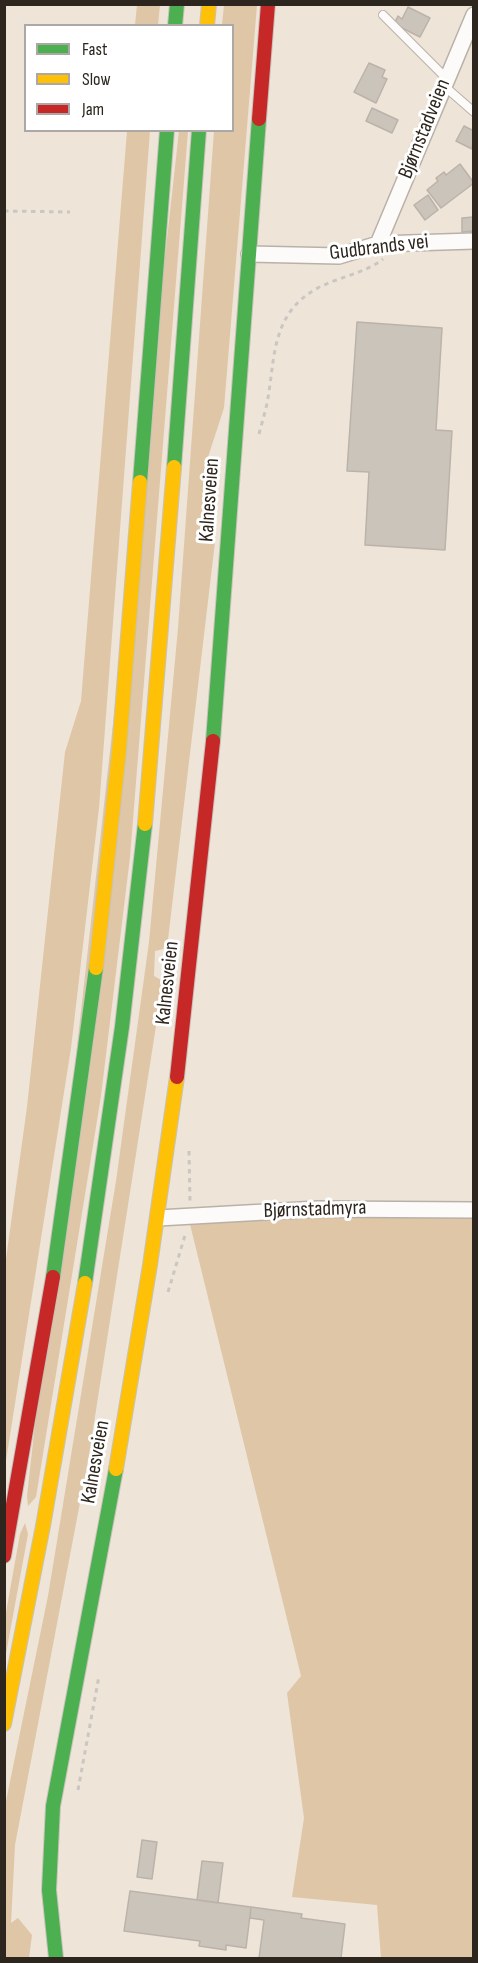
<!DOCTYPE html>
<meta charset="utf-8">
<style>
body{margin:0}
#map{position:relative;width:478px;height:1963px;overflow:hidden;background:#eee4d8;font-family:"Sofia Sans Condensed",sans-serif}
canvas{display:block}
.frame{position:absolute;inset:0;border:6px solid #2d261e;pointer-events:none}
.legend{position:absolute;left:24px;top:24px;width:210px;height:108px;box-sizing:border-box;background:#fff;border:2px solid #aba8a5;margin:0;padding:8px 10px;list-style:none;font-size:18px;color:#2d261e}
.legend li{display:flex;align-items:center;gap:12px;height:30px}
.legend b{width:30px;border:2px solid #aba8a5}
</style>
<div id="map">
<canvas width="478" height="1963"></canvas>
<div class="frame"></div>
<ul class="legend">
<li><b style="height:8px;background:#4caf50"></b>Fast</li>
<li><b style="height:8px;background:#ffc107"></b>Slow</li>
<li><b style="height:8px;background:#c62828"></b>Jam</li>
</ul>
</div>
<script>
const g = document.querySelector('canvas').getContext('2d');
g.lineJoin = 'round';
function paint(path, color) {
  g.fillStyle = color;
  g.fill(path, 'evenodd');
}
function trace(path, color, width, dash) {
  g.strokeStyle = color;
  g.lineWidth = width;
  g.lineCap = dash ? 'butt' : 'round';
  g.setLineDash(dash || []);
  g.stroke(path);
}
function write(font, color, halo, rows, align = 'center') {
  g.font = font + ' "Sofia Sans Condensed",sans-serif';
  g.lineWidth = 6;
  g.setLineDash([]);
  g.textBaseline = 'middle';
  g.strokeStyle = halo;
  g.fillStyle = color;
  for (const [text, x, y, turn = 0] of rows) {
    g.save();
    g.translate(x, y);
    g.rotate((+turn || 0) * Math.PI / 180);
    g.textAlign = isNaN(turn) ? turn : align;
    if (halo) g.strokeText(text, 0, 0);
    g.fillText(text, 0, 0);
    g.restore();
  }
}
paint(new Path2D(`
 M137 5H160L158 25H135Z
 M224 5H257L224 408 208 457V505L215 542 167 948 155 951 154 976 163 981 89 1455 15 1845 11 1923 18 1918 32 1935 29 1958H5V1806L48 1596 116 1181 149 942 178 628 214 131 232 130V26L222 25Z
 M127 131H150L99 808 71 1048 5 1467V1266L27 1107 65 752 81 701Z
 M179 131H188L130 857 101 1096 36 1497 28 1506 27 1496Z
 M473 1210V1958H381L377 1905 292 1897 304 1818 287 1693 301 1676 188 1216Z
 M25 1523 28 1534 5 1659V1618L20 1534Z`), '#dfc6a7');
const building = new Path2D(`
 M408 7 430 18 420 37 394 24 398 16 402 19Z
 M369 63 385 70 382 77 387 79 376 103 354 92Z
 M372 108 398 120 392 133 366 121Z
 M464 126 474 131 472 149 456 141Z
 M460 164 474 183 441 208 427 190 438 181 436 178 444 172 446 175Z
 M428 195 438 210 425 220 414 205Z
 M474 217V231L462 232V218Z
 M357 322 442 328 436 430 452 431 445 550 365 545 369 472 347 471Z
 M142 1840 157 1842 152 1879 137 1877Z
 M202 1861 223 1863 218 1903 197 1900Z
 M130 1891 251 1907 246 1948 226 1945V1950L199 1946 200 1941 124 1931Z
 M251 1907 302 1914 301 1918 345 1924 341 1958H259L264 1920 250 1918Z`);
paint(building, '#cbc4ba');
trace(building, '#bbb3a9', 1.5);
const lane = new Path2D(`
 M383 15 446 78
 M443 85 474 112`);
const street = new Path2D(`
 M378 244 474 15
 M249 254 339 256 378 244 474 241
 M158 1218 318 1209 474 1210`);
const fast = new Path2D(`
 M175 26 177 4
 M174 467 199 130
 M140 482 167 130
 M213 741 259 119
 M53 1277 96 968
 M85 1283 122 1027 145 824
 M56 1958 49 1890 53 1806 116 1469`);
const slow = new Path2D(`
 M207 26 209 4
 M145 824 174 467
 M96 968 119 751 140 482
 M116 1469 150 1265 177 1077
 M4 1724 43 1526 85 1283`);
const jam = new Path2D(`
 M259 119 268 4
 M177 1077 213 741
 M4 1556 53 1277`);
trace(lane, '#b9b1a8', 10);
trace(street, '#b9b1a8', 18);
trace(fast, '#c7c2bb', 16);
trace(slow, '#c7c2bb', 16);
trace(jam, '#c7c2bb', 16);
trace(new Path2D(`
 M4 211 70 212
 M259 434C262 422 266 410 268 398 275 356 272 314 316 289 337 277 364 274 383 259
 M189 1151 190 1202
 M168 1292 186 1232
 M78 1790 99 1676`), '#cac7c3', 3, [4.5, 4.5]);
trace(lane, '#fcfbf9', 8);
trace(street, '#fcfbf9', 15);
trace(fast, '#4caf50', 14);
trace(slow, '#ffc107', 14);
trace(jam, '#c62828', 14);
write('21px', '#2d261e', '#fff', [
 ["Bjørnstadveien",425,129,-68],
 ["Gudbrands vei",379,248,-7],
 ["Kalnesveien",210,500,-86],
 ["Kalnesveien",168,983,-84],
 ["Bjørnstadmyra",315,1210,-2],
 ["Kalnesveien",96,1462,-80]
]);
</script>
